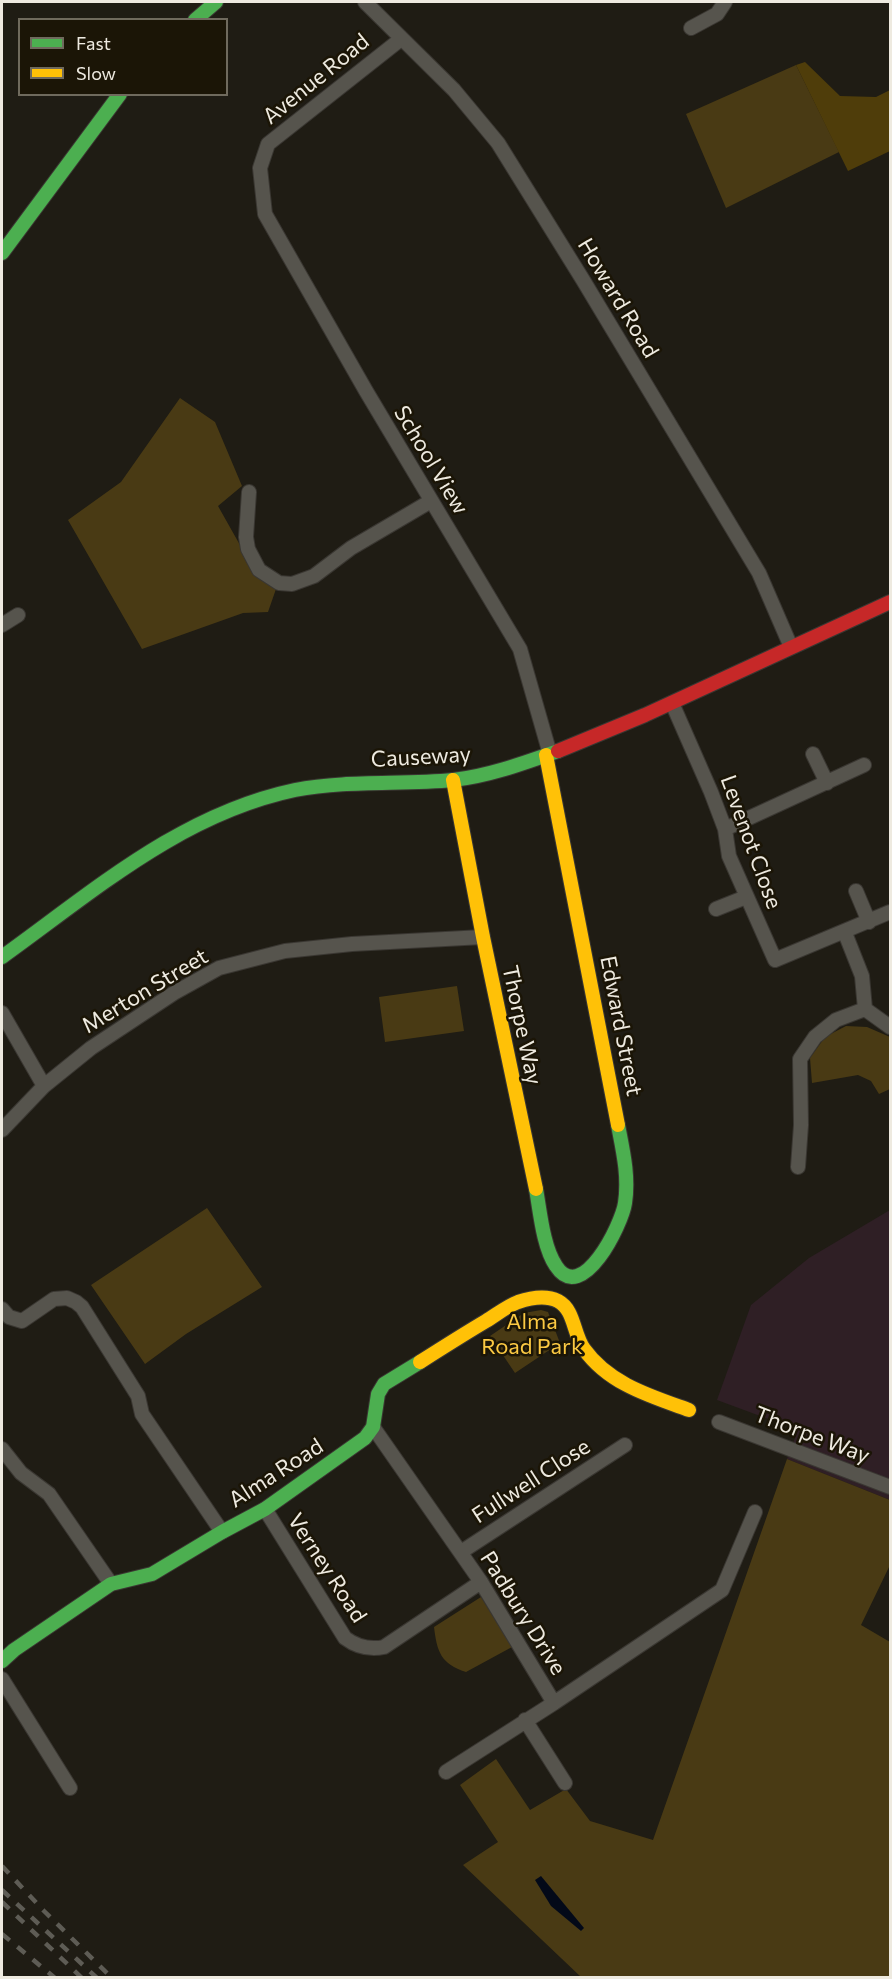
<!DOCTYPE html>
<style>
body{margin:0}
#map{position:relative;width:892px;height:1979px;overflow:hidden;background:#1f1c14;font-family:Commissioner,sans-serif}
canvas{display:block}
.frame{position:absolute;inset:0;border:3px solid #eeeae0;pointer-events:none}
.legend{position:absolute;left:18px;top:18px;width:210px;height:78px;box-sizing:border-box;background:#1b1506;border:2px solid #6f6a5d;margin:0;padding:8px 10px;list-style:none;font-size:18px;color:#eeeae0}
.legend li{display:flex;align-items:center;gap:12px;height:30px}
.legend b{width:30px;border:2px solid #6f6a5d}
</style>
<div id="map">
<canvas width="892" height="1979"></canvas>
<div class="frame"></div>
<ul class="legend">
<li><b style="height:8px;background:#4caf50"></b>Fast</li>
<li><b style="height:8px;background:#ffc107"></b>Slow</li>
</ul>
</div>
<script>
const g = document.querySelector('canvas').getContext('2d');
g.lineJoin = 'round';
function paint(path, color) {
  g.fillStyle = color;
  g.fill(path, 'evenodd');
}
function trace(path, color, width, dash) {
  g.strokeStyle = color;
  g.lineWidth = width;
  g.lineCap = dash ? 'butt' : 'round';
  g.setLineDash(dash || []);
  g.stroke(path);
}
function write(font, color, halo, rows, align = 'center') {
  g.font = font + ' Commissioner,sans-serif';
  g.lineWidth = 5;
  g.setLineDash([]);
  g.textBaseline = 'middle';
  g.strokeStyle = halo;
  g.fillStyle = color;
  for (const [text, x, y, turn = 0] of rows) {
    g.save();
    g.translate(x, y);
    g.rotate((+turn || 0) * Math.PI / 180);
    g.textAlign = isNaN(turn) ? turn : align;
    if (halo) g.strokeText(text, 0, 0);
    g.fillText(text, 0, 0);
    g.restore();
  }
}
paint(new Path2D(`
 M890 1210V1500L787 1459 798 1430 717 1400 751 1305 809 1258Z`), '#2f1f25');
paint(new Path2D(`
 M796 65 839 152 726 208 686 114Z
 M180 398 215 422 242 486 218 506 258 577 276 589 268 612 243 613 142 649 68 520 121 482Z
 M457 986 464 1031 385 1042 379 997Z
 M846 1026 867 1027 890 1037V1089L879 1094 871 1081 858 1075 812 1083 810 1058 825 1037Z
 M207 1208 262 1287 186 1334 145 1364 91 1285Z
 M541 1310 548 1312 560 1343 515 1373 490 1336 524 1313Z
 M787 1459 890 1500V1565L861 1625 890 1642V1977H581L463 1865 498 1842 460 1785 496 1759 530 1810 566 1789 590 1821 653 1840Z
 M481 1597 512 1647 466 1672C441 1664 437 1652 434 1627Z`), '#493a14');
paint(new Path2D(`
 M805 62 840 96 876 97 890 90V151L848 171 796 65Z`), '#4f3d0a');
paint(new Path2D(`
 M541 1876 584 1928 581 1931 551 1906 535 1880Z`), '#030918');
const street = new Path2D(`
 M365 2 454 90 498 143 583 280 759 573 791 647
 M691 28 717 14 725 2
 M401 39 268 144 260 168 265 214 366 391 520 649 550 754
 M249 492 246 537 248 549 259 570 279 583 292 584 314 576 351 548 431 501
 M2 625 18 615
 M672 703 711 792 725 829 729 856 775 960 890 912
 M813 754 827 783
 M725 829 864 765
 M856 891 869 922
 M716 909 746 897
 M845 933 862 976 865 1009
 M2 1013 44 1086
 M2 1130 44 1086 91 1048 174 993 219 968 285 951 352 944 483 937
 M798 1167 801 1125 800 1059 815 1037 836 1020 865 1009 890 1027
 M2 1309 9 1317 22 1321 54 1299 67 1298 76 1302 82 1307 138 1396 142 1414 222 1532
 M719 1422 890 1487
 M373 1427 481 1582 554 1703 722 1590 755 1512
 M2 1449 21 1473 49 1494 111 1584
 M265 1509 345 1638C357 1647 369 1650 384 1647L481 1582
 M461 1552 625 1445
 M2 1679 70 1788
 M525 1720 565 1783
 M446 1772 554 1703`);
const fast = new Path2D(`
 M195 20 216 2
 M2 253 120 94
 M2 957C94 891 181 814 295 790 347 780 401 785 453 780 489 776 524 763 558 751
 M536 1189C540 1211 543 1247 556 1266 582 1306 622 1224 625 1203 629 1176 623 1151 618 1125
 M2 1661 14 1650 111 1584 152 1574 222 1532 265 1509 365 1438 373 1427 378 1394 384 1384 420 1362`);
const slow = new Path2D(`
 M546 755 618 1125
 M453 780 483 937 536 1189
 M420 1362C442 1348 464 1334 486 1321 496 1315 507 1306 518 1302 530 1298 546 1295 558 1301 575 1310 573 1334 584 1349 609 1384 650 1396 689 1410`);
const jam = new Path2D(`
 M558 751 645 715 890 602`);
trace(street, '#3a3732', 16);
trace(fast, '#3a3732', 16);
trace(slow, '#3a3732', 16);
trace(jam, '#3a3732', 16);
trace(street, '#56544d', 14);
trace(fast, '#4caf50', 14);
trace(slow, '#ffc107', 14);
trace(jam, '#c62828', 14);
trace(new Path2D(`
 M2 1866 44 1911 112 1978
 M2 1890 97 1978
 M2 1902 82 1978
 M2 1934 55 1978`), '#5e5c55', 4.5, [10, 10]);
write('22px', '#eeeae0', '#1b1506', [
 ["Avenue Road",316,79,-39],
 ["Howard Road",618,298,59],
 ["School View",431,460,59],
 ["Causeway",421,757,-3],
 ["Levenot Close",751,842,70],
 ["Merton Street",145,991,-31],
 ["Thorpe Way",522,1025,78],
 ["Edward Street",621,1026,79],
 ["Thorpe Way",812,1435,21],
 ["Alma Road",276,1473,-33],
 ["Fullwell Close",531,1481,-33],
 ["Verney Road",327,1568,57],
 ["Padbury Drive",523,1613,58]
]);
write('22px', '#fbc943', '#1b1506', [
 ["Alma",532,1322],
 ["Road Park",532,1347]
]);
</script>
